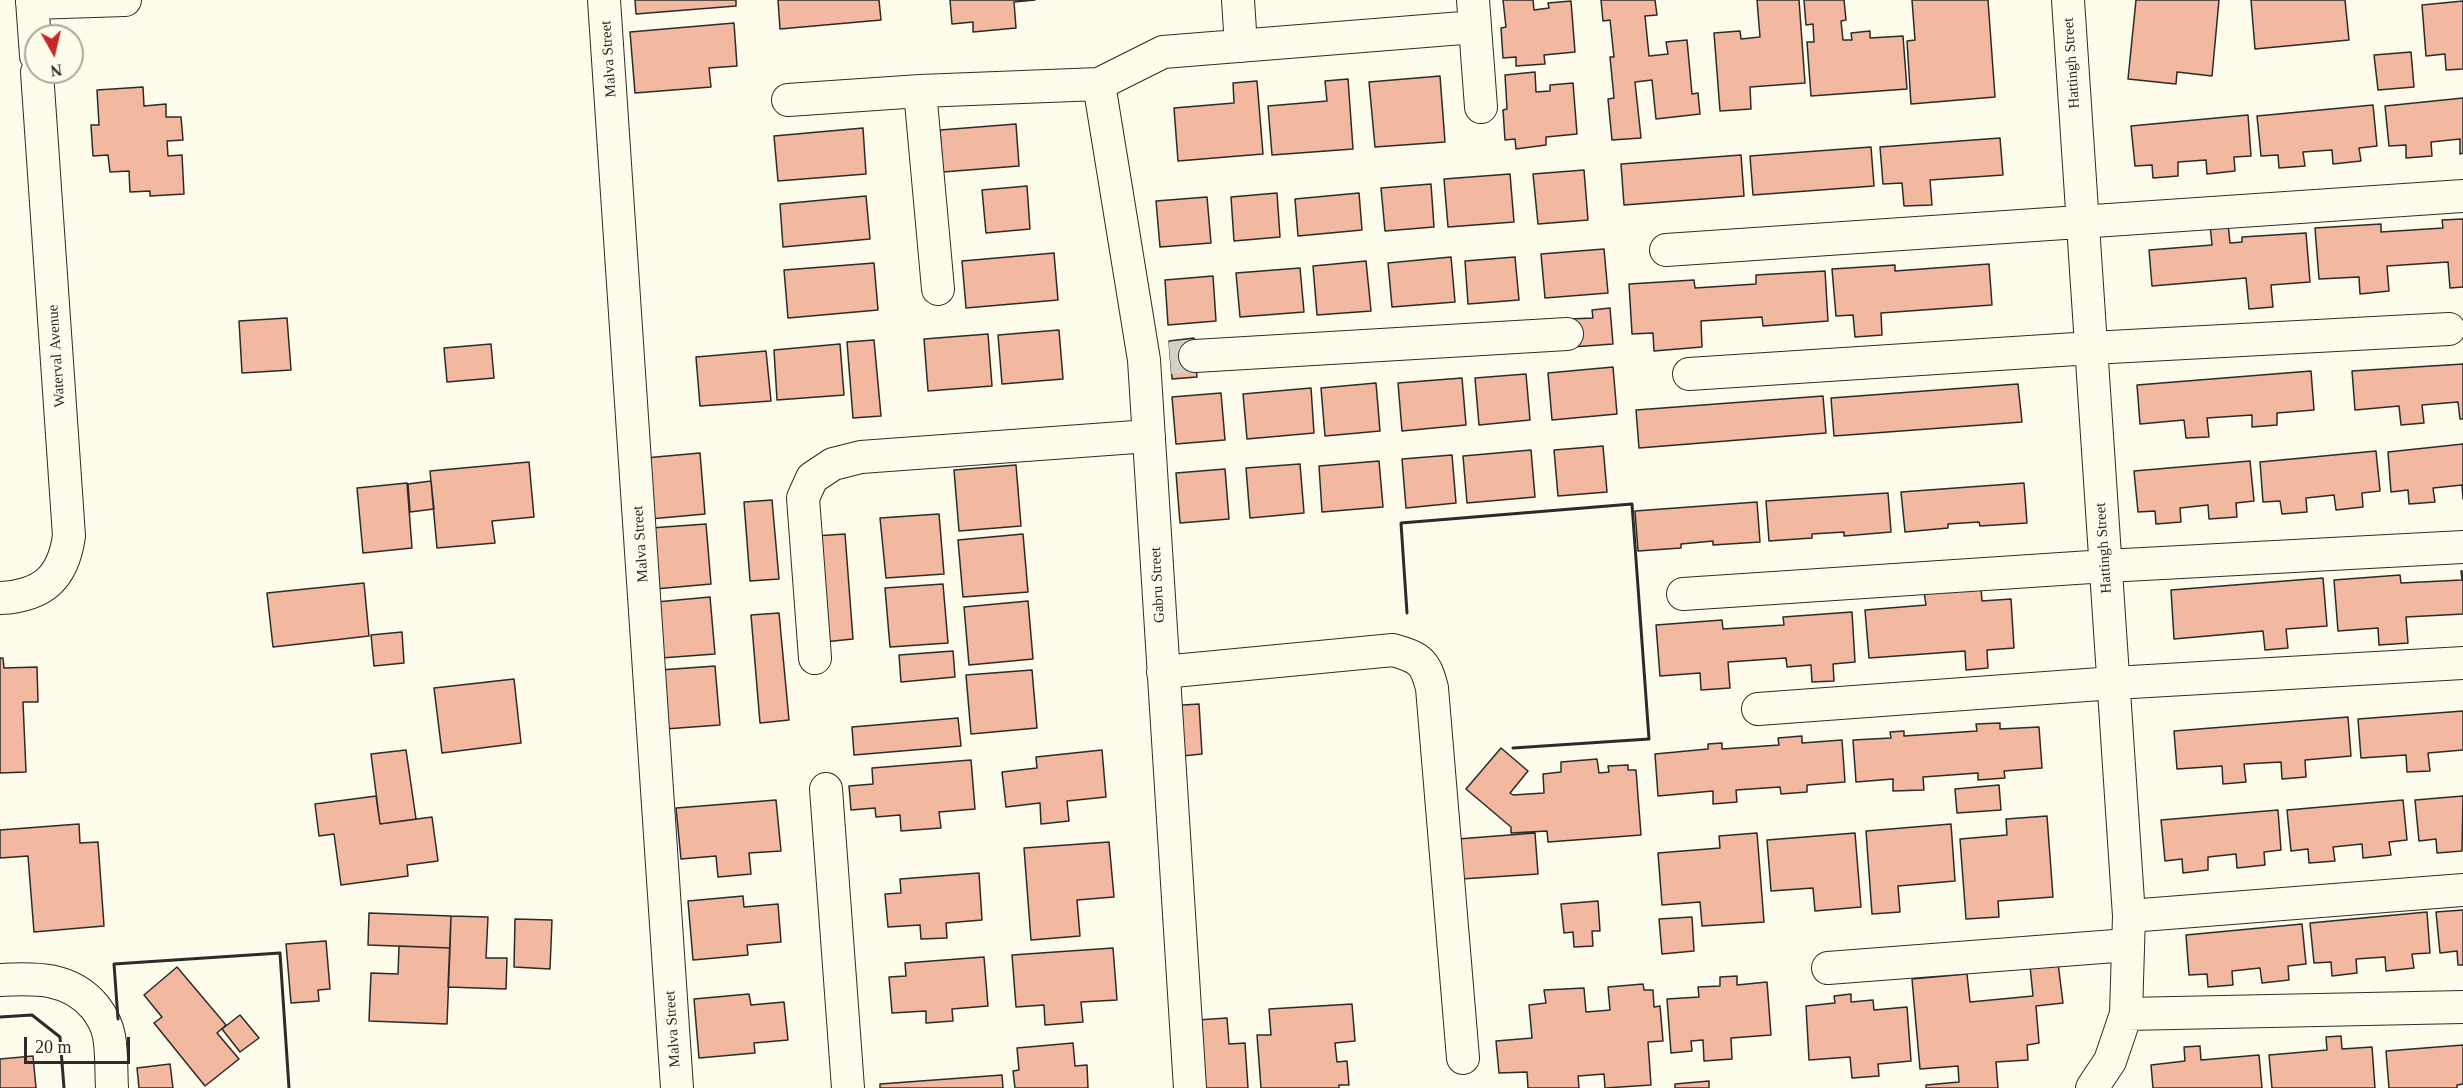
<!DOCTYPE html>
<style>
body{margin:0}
#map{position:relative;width:2463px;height:1088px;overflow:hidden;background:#fdfbea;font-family:"Times New Roman",serif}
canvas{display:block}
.north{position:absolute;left:24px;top:24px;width:60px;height:60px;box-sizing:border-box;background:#fdfbea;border:2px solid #a9a89e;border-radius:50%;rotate:172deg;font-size:16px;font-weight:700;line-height:24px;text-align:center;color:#2b2b2b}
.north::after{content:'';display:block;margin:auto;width:21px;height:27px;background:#c62828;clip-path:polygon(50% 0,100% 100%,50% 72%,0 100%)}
.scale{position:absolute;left:24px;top:1037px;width:106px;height:27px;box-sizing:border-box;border:3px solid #2b2b2b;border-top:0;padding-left:8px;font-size:18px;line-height:21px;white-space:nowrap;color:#2b2b2b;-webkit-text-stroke:4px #fdfbea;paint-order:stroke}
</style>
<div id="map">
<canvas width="2463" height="1088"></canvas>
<div class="north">N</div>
<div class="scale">20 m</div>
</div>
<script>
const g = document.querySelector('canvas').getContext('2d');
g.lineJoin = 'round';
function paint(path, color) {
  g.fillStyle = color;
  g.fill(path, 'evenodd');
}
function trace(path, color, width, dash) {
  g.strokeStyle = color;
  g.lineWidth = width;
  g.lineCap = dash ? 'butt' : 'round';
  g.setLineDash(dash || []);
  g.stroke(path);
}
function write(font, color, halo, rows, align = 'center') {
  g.font = font + ' "Times New Roman",serif';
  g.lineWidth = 4.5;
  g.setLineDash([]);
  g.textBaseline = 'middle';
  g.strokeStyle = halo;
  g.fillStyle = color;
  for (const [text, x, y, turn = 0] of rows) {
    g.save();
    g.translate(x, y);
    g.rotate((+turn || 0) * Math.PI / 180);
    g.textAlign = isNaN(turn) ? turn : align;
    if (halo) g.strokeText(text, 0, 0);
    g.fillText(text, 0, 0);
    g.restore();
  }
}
const building = new Path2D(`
 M635 0H736V6L636 14Z
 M778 0H879L881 20 780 29Z
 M950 0H1035L1014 2 1016 28 973 32V22L952 24Z
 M1503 0H1533L1534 10 1549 8 1548 3 1571 1 1575 52 1544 55 1545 64 1516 66V57L1503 58 1501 28 1506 27Z
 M1601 0H1655L1657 15 1645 16 1649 56 1668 54 1666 42 1687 40 1692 94 1698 93 1700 114 1656 119 1652 80 1635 82 1641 138 1612 140 1608 99 1614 98 1610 57H1614L1610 20 1603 21Z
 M1757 0H1799L1805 83 1750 87 1751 109 1720 111 1714 33 1740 31 1741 39 1760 37Z
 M1804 0H1844L1846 20 1841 21 1843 40H1852L1851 33 1870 31V38L1903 36 1907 89 1811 96 1807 42H1814L1813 24 1806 25Z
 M1912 0H1988L1995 97 1911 104 1907 41 1915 40Z
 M2136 0H2219L2212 76 2177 72 2176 84 2128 79Z
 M2251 0H2345L2349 40 2255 49Z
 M2463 1V69L2446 70 2445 54 2426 56 2422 5Z
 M734 23 737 66 709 68 711 87 635 93 630 32Z
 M2411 52 2414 87 2378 90 2374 55Z
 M1535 72 1536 92 1550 91V85L1573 83 1577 134 1546 137V145L1516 149 1515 139 1505 140 1503 110 1507 109 1505 75Z
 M1440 76 1445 142 1375 147 1369 82Z
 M1348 79 1353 149 1272 155 1268 106 1327 101 1325 81Z
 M1257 81 1263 154 1178 161 1174 108 1234 103 1233 83Z
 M143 87 144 106 166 104V117H181L183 140 167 141 168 156 182 155 184 194 150 196V191L130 192 129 171 110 172 108 155 93 156 91 125H99L97 90Z
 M2463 98V153L2460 154V139L2431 142 2432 156 2406 158V145L2389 146 2385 106Z
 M2373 105 2377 146 2359 148 2361 161 2333 164 2332 150 2303 152 2305 166 2279 168 2278 155 2261 156 2257 116Z
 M2248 115 2251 156 2234 157 2235 171 2207 174 2206 160 2178 162V176L2153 178 2152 165 2135 166 2131 126Z
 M1016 124 1019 166 943 172 940 130Z
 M863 128 866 174 778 181 774 136Z
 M2000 138 2003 175 1930 180 1932 205 1904 206 1902 183 1883 184 1880 147Z
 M1871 147 1874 186 1753 195 1750 156Z
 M1741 155 1744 196 1624 205 1621 164Z
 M1584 170 1588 220 1538 224 1533 174Z
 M1510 174 1514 222 1448 227 1444 179Z
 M1431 184 1434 227 1385 231 1381 188Z
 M1027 186 1030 229 986 233 982 190Z
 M1277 193 1280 237 1234 241 1231 197Z
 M1359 193 1362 230 1298 236 1295 199Z
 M866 196 870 239 783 247 780 204Z
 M1207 197 1211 243 1160 247 1156 201Z
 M2463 219V287L2450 288 2448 262 2387 266 2389 291 2360 294 2359 277 2319 279 2315 228 2381 224V232L2443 228 2442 220Z
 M2228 223 2230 243 2242 242V237L2306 233 2310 282 2271 285 2273 307 2249 309 2246 278 2152 286 2149 250 2212 245 2210 225Z
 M1604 249 1608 293 1545 298 1541 254Z
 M1054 253 1058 300 966 308 962 261Z
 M1451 257 1455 302 1392 307 1388 263Z
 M1515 257 1519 300 1468 304 1465 261Z
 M1366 261 1371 311 1317 315 1313 266Z
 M874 263 878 310 788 318 784 270Z
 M1989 264 1992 305 1881 313 1882 335 1855 337 1853 315 1836 316 1832 269 1895 265V271Z
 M1300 268 1304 312 1240 317 1236 273Z
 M1825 271 1828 321 1763 326 1762 317 1701 321 1702 347 1654 351 1653 333 1632 334 1629 284 1694 280 1695 288 1756 284V275Z
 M1213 276 1216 321 1168 325 1165 280Z
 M1610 308 1613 344 1572 347 1569 319 1593 318 1592 310Z
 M287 318 291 370 242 373 239 321Z
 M1059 330 1063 379 1002 384 998 335Z
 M988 334 992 386 928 391 924 339Z
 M1194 338 1197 377 1172 379 1169 341Z
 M874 340 881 416 853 418 847 342Z
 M491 344 494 378 447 382 444 348Z
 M840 344 844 395 777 400 774 350Z
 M766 351 771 401 700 406 696 357Z
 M2463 364V419H2460L2458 402 2422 405 2424 423 2401 425 2399 406 2355 410 2352 371Z
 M1613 367 1617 414 1552 420 1548 373Z
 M2311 371 2314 410 2277 413V425L2252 427V415L2207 418 2209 437 2186 438 2184 420 2140 424 2137 385Z
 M1526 374 1530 420 1479 425 1475 378Z
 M1462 378 1466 425 1402 431 1398 383Z
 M1376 383 1380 431 1325 436 1321 388Z
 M2018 384 2022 422 1834 436 1831 398Z
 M1311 388 1314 433 1247 439 1243 394Z
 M1221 393 1225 440 1176 444 1172 397Z
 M1823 396 1826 433 1639 448 1636 410Z
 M2463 444V499L2462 485 2433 488 2435 502 2409 504 2408 490 2391 492 2388 452Z
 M1603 446 1607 492 1558 496 1554 450Z
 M1531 450 1535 497 1467 503 1463 456Z
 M2376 451 2380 491 2362 493 2363 507 2336 510 2334 495 2306 498 2307 512 2282 514 2280 501 2263 502 2260 462Z
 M700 453 705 514 650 519 645 458Z
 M1452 455 1456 503 1406 508 1402 459Z
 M1379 461 1383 507 1322 512 1319 466Z
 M2250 461 2254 501 2236 503 2237 517 2209 519 2208 505 2180 508 2181 522 2156 524 2155 511 2138 512 2134 471Z
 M529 462 534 517 492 521 495 543 437 548 430 471Z
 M1300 464 1304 513 1250 518 1246 468Z
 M1016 465 1021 526 959 531 954 470Z
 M1225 469 1229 519 1180 523 1176 473Z
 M431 481 434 509 410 512 408 484Z
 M407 483 412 548 363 553 357 488Z
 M2024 483 2027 523 1980 526 1979 522 1948 524V528L1905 532 1901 492Z
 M1888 493 1891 532 1844 536V532L1812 534V538L1769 541 1766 501Z
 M772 500 779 579 750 581 744 502Z
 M1757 502 1760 542 1713 545V541L1681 544V548L1638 551 1635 511Z
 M939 514 944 574 886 578 880 518Z
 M706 524 711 584 655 589 650 528Z
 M845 534 853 639 824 642 815 536Z
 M1023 534 1028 592 963 597 958 540Z
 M2461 571H2463V614L2406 617 2408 643 2379 645 2378 628 2338 631 2334 580 2400 575 2401 583 2462 580Z
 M2323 578 2327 626 2286 629 2288 648 2265 650 2263 631 2174 639 2171 590Z
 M364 583 369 636 273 647 267 593Z
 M943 584 948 643 890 647 885 588Z
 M1981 588 1982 601 2011 599 2014 648 1987 650 1988 668 1966 670 1965 651 1869 658 1865 610 1926 605 1924 592Z
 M710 597 715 654 661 658 656 602Z
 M1028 601 1033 659 969 665 964 607Z
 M1852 612 1855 662 1833 664 1834 681 1812 682 1811 665 1787 667 1786 658 1728 662 1730 688 1701 690 1700 673 1660 676 1656 625 1722 620 1723 629 1784 625 1783 617Z
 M779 613 789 720 760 723 751 615Z
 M402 632 404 663 374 666 371 635Z
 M953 651 955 677 901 682 899 655Z
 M0 658H3L4 668 37 667 38 702H23L26 772 0 773Z
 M715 666 720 725 665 729 660 670Z
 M1032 670 1037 728 971 734 966 675Z
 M514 679 521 743 442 753 434 688Z
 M1199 704 1202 754 1172 757 1168 706Z
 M2463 711V750L2428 753 2430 771 2407 772 2406 755 2361 758 2358 719Z
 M2348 717 2351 756 2305 760 2306 777 2282 779 2281 762 2244 764 2246 782 2223 784 2222 766 2177 769 2174 731Z
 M958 718 961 746 854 755 852 727Z
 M2000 723V729L2039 727 2042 768 2004 771 2005 778 1978 780V773L1923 777 1924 790 1893 791V779L1856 782 1853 740 1891 738 1890 732 1904 731V736L1977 731 1976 724Z
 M1802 736V743L1842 740 1845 782 1807 785V792L1781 794 1780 787 1736 790 1737 802 1713 804V791L1658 796 1655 754 1708 749V744L1722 743V749L1779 745 1778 738Z
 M1501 748 1528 771 1510 793 1513 795 1544 793 1543 774 1561 772V762L1597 759 1599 773 1609 772 1608 766 1628 765V770H1636L1641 835 1548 842 1547 831 1511 833V827L1466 789Z
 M406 750 416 819 380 824 371 754Z
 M1102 750 1106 797 1067 801 1069 821 1041 824 1040 803 1006 807 1002 772 1037 768 1036 757Z
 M971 760 975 809 939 812 941 828 901 831 900 815 876 817 875 808 851 810 849 786 873 784 872 768Z
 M1999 785 2001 810 1957 813 1955 789Z
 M376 796 380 824 432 817 438 861 407 865 408 876 341 885 334 834 319 836 315 804Z
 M2463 796 2462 851 2437 853 2436 839 2419 841 2415 800Z
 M776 800 781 851 749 853 751 874 718 877 716 856 681 859 676 808Z
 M2403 800 2407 840 2389 842 2391 855 2363 858 2362 844 2333 847 2335 861 2309 863 2308 849 2291 851 2287 810Z
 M2278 810 2281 850 2264 852 2265 865 2237 868 2236 854 2208 857V870L2183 873 2182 859 2165 861 2161 820Z
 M2047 816 2053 897 1998 901 1999 917 1966 919 1960 839 2007 835 2006 819Z
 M79 824 80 843 98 842 104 926 34 932 28 856 0 858V830Z
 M1951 824 1955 881 1898 886 1900 912 1872 914 1866 831Z
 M1535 833 1538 874 1461 879 1458 839Z
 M1757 833 1764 922 1702 926 1700 902 1662 905 1658 853 1720 848 1719 836Z
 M1855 833 1861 907 1815 911 1813 888 1771 891 1767 840Z
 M1109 842 1114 897 1077 900 1080 936 1031 940 1024 848Z
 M979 873 982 920 946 923 947 938 921 939 920 925 888 927 885 894 901 893 900 879Z
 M743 896 744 907 778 904 781 942 747 945 748 955 693 960 688 901Z
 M1598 901 1600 931H1592L1593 946 1574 947 1573 932 1564 933 1561 904Z
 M2463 910V965H2458L2457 951 2440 953 2436 912Z
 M2427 912 2430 953 2412 954 2414 968 2386 971 2385 957 2356 959 2357 973 2332 976 2331 962 2314 963 2310 923Z
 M369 913 451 916 450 948 368 945Z
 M451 916 488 917 486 958H507L506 989 448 987Z
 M1692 917 1694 951 1662 954 1659 919Z
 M515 919 552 920 550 969 514 967Z
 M2302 924 2306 964 2288 966 2289 980 2262 983 2260 968 2232 971 2233 985 2208 987 2207 974 2189 975 2186 935Z
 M326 941 330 989 318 990 319 1001 291 1003 286 944Z
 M399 946 450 948 447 1024 369 1021 371 973 398 974Z
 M1113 948 1117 1000 1081 1002 1083 1022 1045 1025 1044 1005 1016 1007 1012 955Z
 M984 957 988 1006 952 1009 953 1021 926 1023V1011L892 1013 889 977 906 976 905 963Z
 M2058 963 2063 1003 2036 1006 2039 1043 2027 1045 2028 1060 1996 1062 1998 1088H1926V1085L1959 1082 1958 1066 1920 1069 1912 979 1967 974 1970 1002 2033 996 2030 966Z
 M177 967 226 1025 217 1033 239 1059 205 1086 154 1023 162 1017 144 995Z
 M1737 976V985L1767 982 1771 1035 1731 1038 1732 1059 1704 1061 1703 1040 1691 1041 1692 1051 1671 1053 1667 999 1699 997 1698 987 1720 986V977Z
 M1643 984 1644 990H1653L1654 1007 1660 1006 1663 1041 1648 1042 1651 1085 1605 1088 1604 1074 1578 1076 1579 1088H1528L1527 1072 1499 1073 1496 1041 1532 1038 1529 1005 1546 1003 1544 990 1584 988 1586 1012 1610 1010 1608 987Z
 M749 994 751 1005 784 1002 788 1040 754 1043 755 1053 699 1058 694 999Z
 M1851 994V1002L1873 1000 1874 1010 1907 1007 1911 1061 1878 1064 1879 1076 1852 1078 1850 1057 1809 1060 1806 1006 1835 1003 1834 996Z
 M1352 1004 1355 1041 1335 1043 1337 1062 1347 1061 1349 1085H1339V1088H1261L1257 1035H1271L1269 1009Z
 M240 1015 259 1038 240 1052 222 1029Z
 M1227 1018 1229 1044 1245 1043 1248 1088H1202L1197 1020Z
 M2341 1036 2342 1049 2372 1047 2375 1088H2272L2269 1055 2327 1050 2326 1037Z
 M1073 1043 1075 1066 1087 1065 1088 1088H1015L1013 1071 1019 1070 1017 1048Z
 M2463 1045V1084L2457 1085V1088H2389L2386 1051Z
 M2200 1046 2201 1060 2259 1055 2262 1088H2153L2151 1065 2185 1061 2184 1047Z
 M33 1056 36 1088H0V1059Z
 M170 1064 173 1088H139L137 1068Z
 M1002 1075 1003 1088H880V1084Z
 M1709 1081V1088H1675V1084Z`);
paint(building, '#f2b8a0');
trace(building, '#2b2b2b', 1.5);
trace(new Path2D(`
 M1170 358 1195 356`), '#d3d1c4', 32, [32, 16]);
const minor = new Path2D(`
 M32 0 36 56
 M604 0 677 1088
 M1238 0 1241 46
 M1473 0 1481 107
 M2068 0 2129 916 2126 1014 2110 1061 2092 1088
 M32 3 125 0
 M1099 84 1144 360 1190 1088
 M920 91 938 289
 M788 100 920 91 1099 84 1163 52 1475 27
 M1666 250 2463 196
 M1195 356 1567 334
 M1689 374 2091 348 2449 329
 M1683 594 2106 566 2463 547
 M0 598C43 596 63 578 69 536L37 72
 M815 658 803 498 812 478 833 464 861 457 1149 436
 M1163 672 1393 650C1420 658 1425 661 1432 688L1463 1058
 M1758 709 2114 683 2463 663
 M826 789 848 1088
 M2129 916 2463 890
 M1828 968 2128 945
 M0 980C36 978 70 977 95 1007 102 1016 107 1025 109 1036 112 1053 111 1071 112 1088
 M2126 1014 2463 1007`);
trace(minor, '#2b2b2b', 34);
trace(minor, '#fdfbea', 32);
trace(new Path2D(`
 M1407 613 1401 523 1632 504 1649 739 1513 748
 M0 1017 32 1015 60 1037 64 1088
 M118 1019 114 964 280 953 289 1088`), '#2b2b2b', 3);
write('15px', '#2b2b2b', '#fdfbea', [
 ["Malva Street",609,59,-94],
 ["Hattingh Street",2072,63,-94],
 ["Waterval Avenue",57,356,-94],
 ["Malva Street",641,544,-94],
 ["Hattingh Street",2104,548,-94],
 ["Gabru Street",1158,585,-93],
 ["Malva Street",673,1029,-94]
]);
</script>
